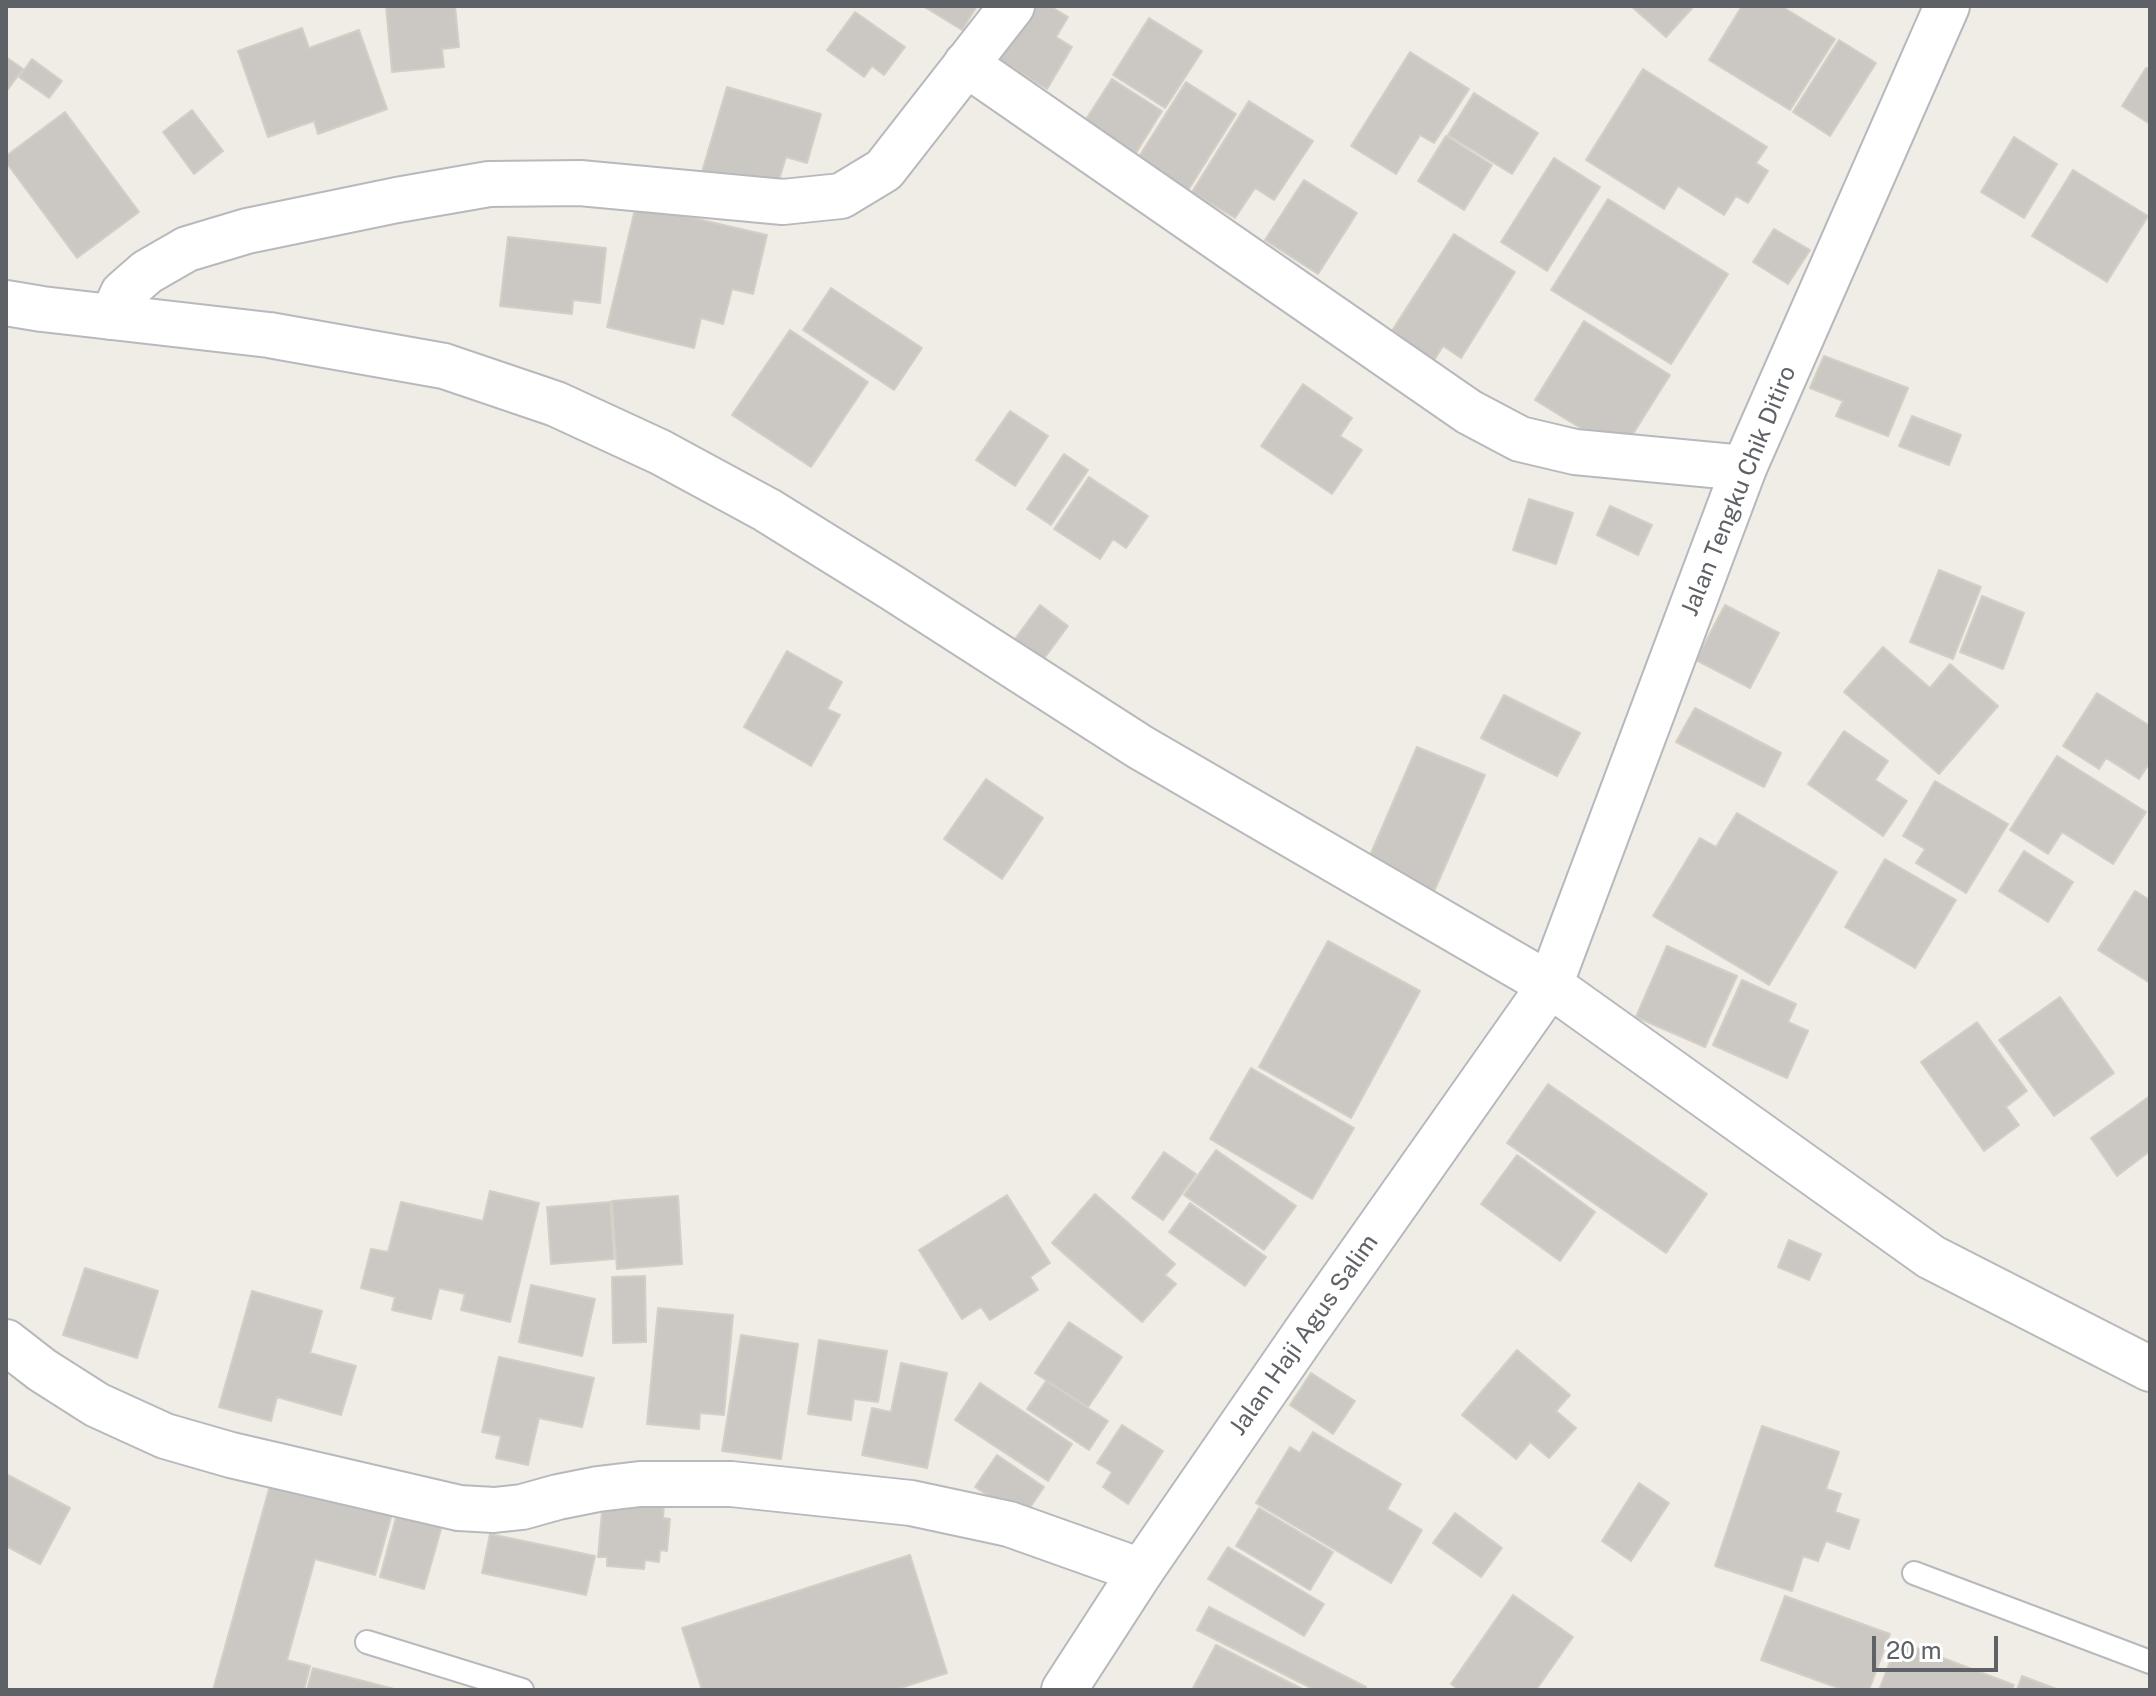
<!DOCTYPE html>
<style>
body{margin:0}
#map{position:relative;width:2156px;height:1696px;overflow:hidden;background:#f0ede6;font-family:"Public Sans",sans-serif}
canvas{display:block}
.frame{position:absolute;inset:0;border:8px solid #5e6266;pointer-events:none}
.scale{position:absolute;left:1872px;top:1636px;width:126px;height:36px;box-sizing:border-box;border:4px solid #5e6266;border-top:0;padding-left:10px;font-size:24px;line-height:28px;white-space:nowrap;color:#5e6266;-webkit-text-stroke:6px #fff;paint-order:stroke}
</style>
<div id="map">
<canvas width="2156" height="1696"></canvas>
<div class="frame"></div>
<div class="scale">20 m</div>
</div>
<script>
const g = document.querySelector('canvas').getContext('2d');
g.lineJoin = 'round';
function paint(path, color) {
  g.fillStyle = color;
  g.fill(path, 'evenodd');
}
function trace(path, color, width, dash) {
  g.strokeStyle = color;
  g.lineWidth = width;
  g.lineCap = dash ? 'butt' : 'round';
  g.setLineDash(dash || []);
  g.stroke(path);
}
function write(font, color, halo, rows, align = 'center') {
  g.font = font + ' "Public Sans",sans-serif';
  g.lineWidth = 7;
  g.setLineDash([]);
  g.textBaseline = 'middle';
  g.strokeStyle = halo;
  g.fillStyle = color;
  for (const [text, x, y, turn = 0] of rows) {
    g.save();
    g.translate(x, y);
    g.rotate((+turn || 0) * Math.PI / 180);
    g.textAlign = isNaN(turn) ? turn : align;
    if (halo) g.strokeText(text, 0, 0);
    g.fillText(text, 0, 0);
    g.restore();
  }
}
const building = new Path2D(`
 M386 6H455L459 47 442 49 444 67 392 72Z
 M923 6H977L962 30Z
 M1015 6H1050L1068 17 1056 37 1072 47 1047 89 986 51Z
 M1631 6H1694L1666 37Z
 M1742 6H1781L1835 39 1790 110 1709 60Z
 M855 12 905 47 884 75 872 66 864 77 827 50Z
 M1149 18 1202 51 1165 108 1113 75Z
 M302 28 309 48 359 30 387 109 318 134 314 121 268 137 238 51Z
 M1839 40 1876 63 1830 136 1793 112Z
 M1410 52 1469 89 1434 143 1420 135 1396 174 1351 146Z
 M6 57 23 69 6 92Z
 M32 59 62 81 49 98 19 77Z
 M2146 68 2150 70V124L2122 106Z
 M1643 69 1767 147 1756 163 1768 171 1748 203 1736 196 1724 215 1678 186 1664 209 1586 160Z
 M1112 79 1162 111 1134 156 1083 124Z
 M1186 82 1236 114 1185 195 1135 163Z
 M727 87 821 114 807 163 786 157 775 193 702 172Z
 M1474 93 1538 133 1512 174 1448 135Z
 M1249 101 1313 141 1274 200 1255 188 1235 218 1192 192Z
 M192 110 223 151 194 174 163 132Z
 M65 112 139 212 77 258 6 162V156Z
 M1446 136 1492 165 1464 210 1418 181Z
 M2014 137 2057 164 2024 218 1981 192Z
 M1554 158 1600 187 1547 271 1501 242Z
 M2073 170 2148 216 2107 282 2032 236Z
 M1304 180 1357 213 1318 274 1265 240Z
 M1608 199 1728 274 1671 364 1551 290Z
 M636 205 767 235 753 294 732 289 723 324 701 318 694 348 607 327Z
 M1774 229 1810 250 1788 284 1753 262Z
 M1454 234 1515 272 1461 358 1443 346 1431 365 1388 337Z
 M508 237 606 248 600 303 573 300 572 314 500 306Z
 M831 288 922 348 894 390 803 330Z
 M1584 321 1670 375 1621 453 1535 400Z
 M790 330 868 382 811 467 732 415Z
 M1824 356 1908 388 1888 436 1836 416 1843 401 1810 388Z
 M1303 384 1352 418 1340 436 1362 450 1332 494 1261 446Z
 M1010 411 1048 436 1015 486 976 460Z
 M1912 416 1961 435 1949 465 1899 446Z
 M1064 454 1088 470 1051 525 1027 509Z
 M1089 477 1148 516 1126 548 1113 539 1100 559 1054 529Z
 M1529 499 1573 513 1556 564 1513 550Z
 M1610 506 1652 525 1638 555 1597 535Z
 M1939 570 1981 587 1953 659 1910 642Z
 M1982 596 2024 613 2003 669 1960 652Z
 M1040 605 1068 626 1043 660 1015 639Z
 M1725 605 1779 633 1750 688 1696 660Z
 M1883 647 1930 688 1950 664 1998 706 1939 774 1844 692Z
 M787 651 842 682 827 709 840 715 811 766 744 727Z
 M2097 693 2150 726V762L2139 779 2106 758 2099 769 2063 746Z
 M1504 695 1580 733 1557 776 1481 738Z
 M1695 708 1781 753 1764 787 1676 742Z
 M1844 731 1888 761 1875 780 1907 801 1883 836 1808 784Z
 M1417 747 1485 775 1432 896 1365 867Z
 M2057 756 2146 812 2113 864 2062 832 2048 854 2010 830Z
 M986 779 1043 818 1002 879 944 839Z
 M1935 781 2008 824 1966 893 1916 863 1925 849 1903 836Z
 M1737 813 1837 872 1769 985 1653 916 1700 838 1716 847Z
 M2024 851 2073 882 2048 922 1999 891Z
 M1885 859 1956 900 1915 968 1845 927Z
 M2135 891 2150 900V983L2098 950Z
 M1328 941 1420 991 1351 1118 1259 1067Z
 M1667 946 1737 976 1705 1047 1636 1017Z
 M1742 980 1796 1004 1788 1022 1808 1031 1787 1078 1713 1045Z
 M2060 997 2114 1073 2054 1116 1999 1040Z
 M1977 1022 2027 1091 2006 1107 2019 1125 1984 1151 1921 1062Z
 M1251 1068 1354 1128 1312 1199 1210 1139Z
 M1548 1084 1707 1194 1666 1253 1507 1143Z
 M2150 1096V1151L2117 1176 2091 1138Z
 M1216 1150 1296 1206 1264 1250 1184 1195Z
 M1164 1152 1196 1174 1163 1220 1132 1198Z
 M1517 1155 1595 1212 1560 1261 1481 1204Z
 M490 1191 539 1203 510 1322 461 1310 465 1294 439 1288 431 1319 392 1310 395 1297 361 1288 371 1249 388 1252 401 1202 483 1221Z
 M1095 1194 1175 1264 1165 1275 1176 1284 1142 1322 1052 1243Z
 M1007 1195 1050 1263 1030 1277 1038 1290 990 1320 981 1307 962 1319 919 1250Z
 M678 1196 682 1264 617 1269 612 1201Z
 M610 1202 614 1259 551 1264 547 1207Z
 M1190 1203 1266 1257 1245 1286 1169 1232Z
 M1789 1240 1821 1254 1809 1280 1778 1267Z
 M85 1268 158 1291 137 1358 63 1335Z
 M645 1276 646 1342 613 1343 612 1277Z
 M531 1285 595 1299 582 1356 519 1342Z
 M252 1291 322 1311 310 1353 356 1366 341 1415 277 1397 271 1421 219 1407Z
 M658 1308 733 1315 724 1415 700 1413 699 1429 647 1424Z
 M1069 1322 1122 1357 1088 1407 1035 1373Z
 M741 1335 798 1344 781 1459 722 1451Z
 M819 1340 887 1351 878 1402 854 1399 851 1420 808 1414Z
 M1517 1350 1570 1395 1556 1411 1576 1428 1549 1458 1530 1442 1516 1459 1462 1415Z
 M499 1357 594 1378 582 1427 539 1418 528 1465 496 1458 501 1436 482 1432Z
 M901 1363 947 1373 927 1468 862 1455 872 1408 891 1412Z
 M1311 1373 1355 1401 1333 1434 1290 1405Z
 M1046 1381 1108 1421 1089 1450 1027 1409Z
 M980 1383 1072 1444 1048 1481 955 1420Z
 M1122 1425 1163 1451 1128 1504 1103 1487 1112 1472 1097 1463Z
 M1762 1426 1839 1452 1826 1489 1841 1494 1835 1512 1859 1520 1849 1549 1826 1541 1818 1561 1803 1556 1792 1591 1715 1566Z
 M1313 1432 1401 1484 1387 1509 1422 1530 1391 1583 1256 1503 1290 1447 1300 1453Z
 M997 1455 1044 1487 1023 1518 975 1487Z
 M6 1474 70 1508 40 1564 6 1546Z
 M271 1482 392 1514 375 1575 315 1559 287 1660 310 1666 304 1690H213Z
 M1639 1483 1669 1503 1631 1561 1602 1541Z
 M603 1500 664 1504 663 1518 670 1519 667 1551 660 1550 659 1562 645 1560 644 1569 607 1566V1557H598Z
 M1259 1508 1333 1552 1310 1590 1236 1546Z
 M398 1510 443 1522 424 1589 380 1577Z
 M1455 1513 1502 1548 1481 1577 1433 1543Z
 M490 1534 595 1556 586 1595 482 1573Z
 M1228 1547 1324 1604 1304 1636 1208 1579Z
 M910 1555 947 1673 894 1690H702L682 1628Z
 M1513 1595 1573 1637 1536 1690H1459L1451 1684Z
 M1785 1596 1890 1634 1869 1690H1844L1761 1660Z
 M1209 1607 1366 1687 1365 1690H1315L1197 1630Z
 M1898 1641 2014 1685 2012 1690H1879Z
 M1216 1645 1304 1690H1192Z
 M313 1668 398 1690H307Z
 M2022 1676 2059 1690H2017Z`);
paint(building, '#cbc8c4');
trace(building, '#d4cec5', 2);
const service = new Path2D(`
 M1914 1573 2150 1662
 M367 1642 522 1690`);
const minor = new Path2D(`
 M966 64 1469 412 1520 439 1575 452 1744 468
 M112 317 123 293 147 272 187 249 247 231 397 200 489 184 580 183 783 202 841 196 884 170 1012 6
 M6 1342 42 1370 97 1405 165 1436 231 1455 459 1508 494 1510 522 1507 558 1497 598 1489 640 1484H731L911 1503 1009 1524 1141 1571`);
const tertiary = new Path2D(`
 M6 303 42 309 269 335 444 366 556 404 660 452 767 510 891 587 1140 747 1550 985 1931 1257 2150 1369`);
const secondary = new Path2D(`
 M1064 1690 1141 1571 1307 1330 1550 985 1744 468 1947 6`);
trace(service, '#b7b9bc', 26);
trace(minor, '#b7b9bc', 48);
trace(tertiary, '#b7b9bc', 48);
trace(secondary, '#b5b9bd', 48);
trace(service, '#fff', 22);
trace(minor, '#fff', 44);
trace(tertiary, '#fff', 44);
trace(secondary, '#fff', 44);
write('24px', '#5e6266', '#fff', [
 ["Jalan Tengku Chik Ditiro",1739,491,-68],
 ["Jalan Haji Agus Salim",1304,1335,-55]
]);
</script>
